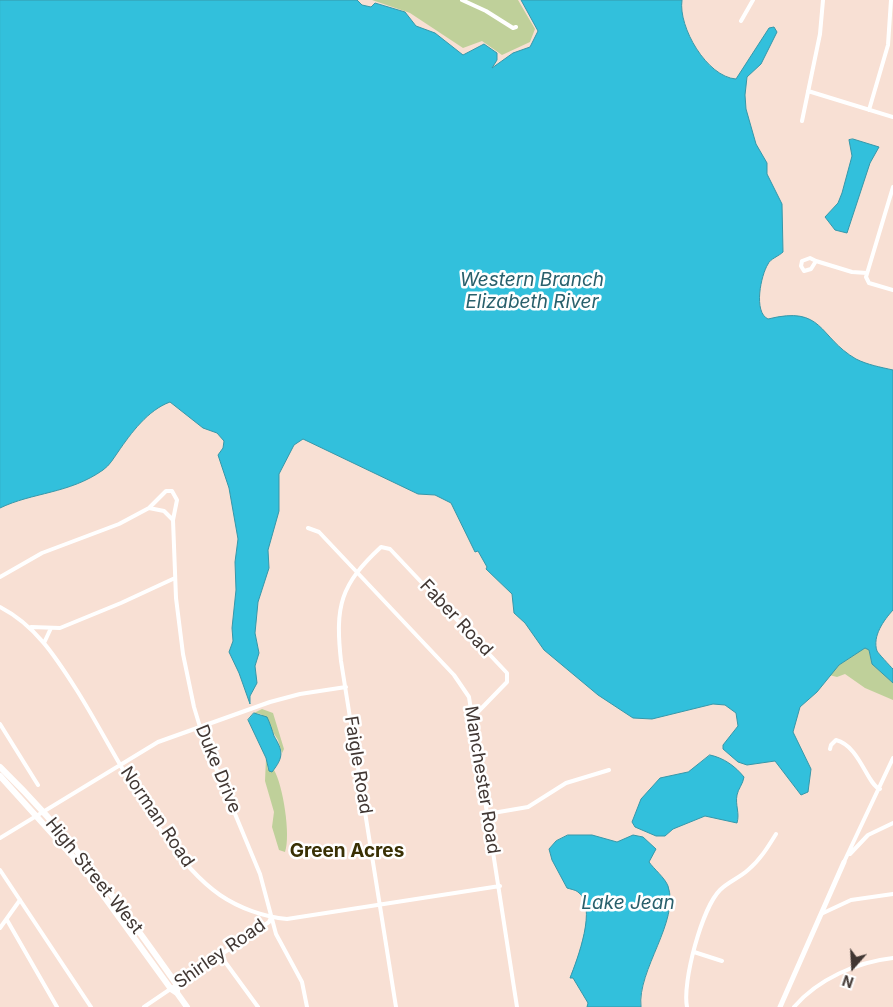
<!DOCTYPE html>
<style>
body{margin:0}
#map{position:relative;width:893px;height:1007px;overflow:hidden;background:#f8e0d4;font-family:Inter,sans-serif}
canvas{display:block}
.north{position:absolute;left:828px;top:942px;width:50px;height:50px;-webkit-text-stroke:4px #fff;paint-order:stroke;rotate:199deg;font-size:14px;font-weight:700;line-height:20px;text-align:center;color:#413733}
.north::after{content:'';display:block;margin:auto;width:18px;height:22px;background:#413733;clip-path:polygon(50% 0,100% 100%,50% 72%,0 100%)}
</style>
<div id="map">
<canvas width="893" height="1007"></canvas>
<div class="north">N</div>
</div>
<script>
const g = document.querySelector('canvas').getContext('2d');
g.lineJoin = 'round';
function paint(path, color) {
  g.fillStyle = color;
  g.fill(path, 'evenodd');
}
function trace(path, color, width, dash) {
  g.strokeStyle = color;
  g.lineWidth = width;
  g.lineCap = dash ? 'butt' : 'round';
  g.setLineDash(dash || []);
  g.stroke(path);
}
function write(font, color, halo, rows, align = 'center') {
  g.font = font + ' Inter,sans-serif';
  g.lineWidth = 5;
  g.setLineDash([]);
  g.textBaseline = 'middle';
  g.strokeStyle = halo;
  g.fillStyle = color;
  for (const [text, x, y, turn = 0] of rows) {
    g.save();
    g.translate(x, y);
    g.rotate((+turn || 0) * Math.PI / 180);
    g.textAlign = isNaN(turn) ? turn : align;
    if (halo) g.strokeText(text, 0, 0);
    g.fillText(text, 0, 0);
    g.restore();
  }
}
paint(new Path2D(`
 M372 0H518L535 29 530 42 502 55 482 41 463 48 410 13Z
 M865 648 869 650 872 664 893 683V700L865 688 845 674 837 677 829 675 839 665Z
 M262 709 273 713 284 749 274 770C283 785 291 836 285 852L279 850 272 827 274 812 265 781 266 758 268 770 272 772 282 753 278 740 261 714 254 713Z`), '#bfd09a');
const water = new Path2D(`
 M0 0H357L362 5 371 7 375 3 405 12 416 26 435 33 463 55 484 44 497 53V60L492 68 513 53 530 47 538 31 521 0H682C678 27 707 77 736 79L769 28 774 27 777 32 761 64 747 77 745 95 746 109 756 144 767 163V174L782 204 783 252C779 256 770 259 768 264 761 275 753 312 768 319 824 305 818 337 856 359 868 365 880 367 893 370V610C884 620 872 636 877 651 878 653 890 666 893 669V683L872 664 869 650 865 648 839 665 817 692 800 707 793 732 811 769 808 792 801 795 775 761 747 765 738 762 723 749V745L738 726 736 713 725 705 713 704 652 719 633 718 598 695 544 650 525 623 514 613 512 594 486 569 487 567 478 551 475 552 451 503 435 495 418 494 303 439 294 445 279 474V511L268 550 269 568 258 602 255 633 259 653 255 666 257 683 250 696V704L239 673 229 652 233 641 232 628 236 590 235 562 238 539 229 488 218 455 223 448 224 441 217 433 203 428 170 402C148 410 131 433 118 452 113 459 110 465 103 470 69 494 33 492 0 508Z
 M853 139 879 147 870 163 847 233 835 230 825 217 838 203 842 193 852 156 849 140Z
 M254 713 267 717C270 723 272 730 274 736 283 751 284 757 272 772L269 771 266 758 248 720Z
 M710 755C724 758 735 766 744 777 743 784 738 789 737 795 735 805 740 813 737 823L705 816 673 829 665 836H656L635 827 632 822 641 799 660 778 688 772Z
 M568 835H592L617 842 633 835 643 837 656 849 649 862C654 869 665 878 668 886 680 921 637 970 641 1007H587L588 1003 573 978H570C577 960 598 906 578 892 576 890 570 889 567 888L552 860 549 849 556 841Z`);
paint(water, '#32c0dc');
trace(water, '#3697a9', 1);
trace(new Path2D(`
 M462 0 486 11 513 28 516 27
 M741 21 753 0
 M808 91 893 117
 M869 110 888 45 891 0
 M802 121 820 34 823 0
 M893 187 866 277 869 283 893 290
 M810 258 816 261 811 269 804 271 801 266 802 261Z
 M816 261 852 272 867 273
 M149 508 166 491H172L177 500 173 520 176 598 183 654 194 707 203 737 260 874 276 934 302 982 307 1007
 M308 528 319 532 454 675 469 697 517 1007
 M0 577 42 553 119 524 149 508 164 511 173 520
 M0 607C35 625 55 656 76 689 115 750 161 854 220 895 239 908 264 917 287 919L500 886
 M31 627 60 628 121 603 175 578
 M44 643 51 628
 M0 724 38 785
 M830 749 831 745 836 740C860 746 867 785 880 789
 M487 814 528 807 566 783 609 770
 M0 838 158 742 270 702 300 694 346 687
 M850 854 868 835 893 823
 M844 862 893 758
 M0 870 91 1007
 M821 914 851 900 893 894
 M7 920 57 1007
 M0 928 20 900
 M694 952 722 961
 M220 955 258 1007
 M144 1007 269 922 271 917
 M396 1007 341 661C335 606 340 585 381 547L390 549 507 673V682L473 717
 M687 1007C682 982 702 908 720 890 728 882 739 878 748 870 760 860 768 847 776 834
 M794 1007C818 979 857 962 893 958`), '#fff', 4);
trace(new Path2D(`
 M780 1007 844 862`), '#fff', 5);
trace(new Path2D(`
 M0 767C68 833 123 908 177 985V993
 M0 776 84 869 171 989 177 993 187 1007`), '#fff', 6);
write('18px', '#413733', '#fff', [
 ["Faber Road",456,618,47],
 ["Faigle Road",358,765,81],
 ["Duke Drive",218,769,68],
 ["Manchester Road",482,780,81],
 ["Norman Road",157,817,56],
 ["High Street West",94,876,51],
 ["Shirley Road",220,954,-35]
]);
write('italic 19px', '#29606c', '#fff', [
 ["Western Branch",532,280],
 ["Elizabeth River",532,302],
 ["Lake Jean",628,903]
]);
write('bold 19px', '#393004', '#fff', [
 ["Green Acres",347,851]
]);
</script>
